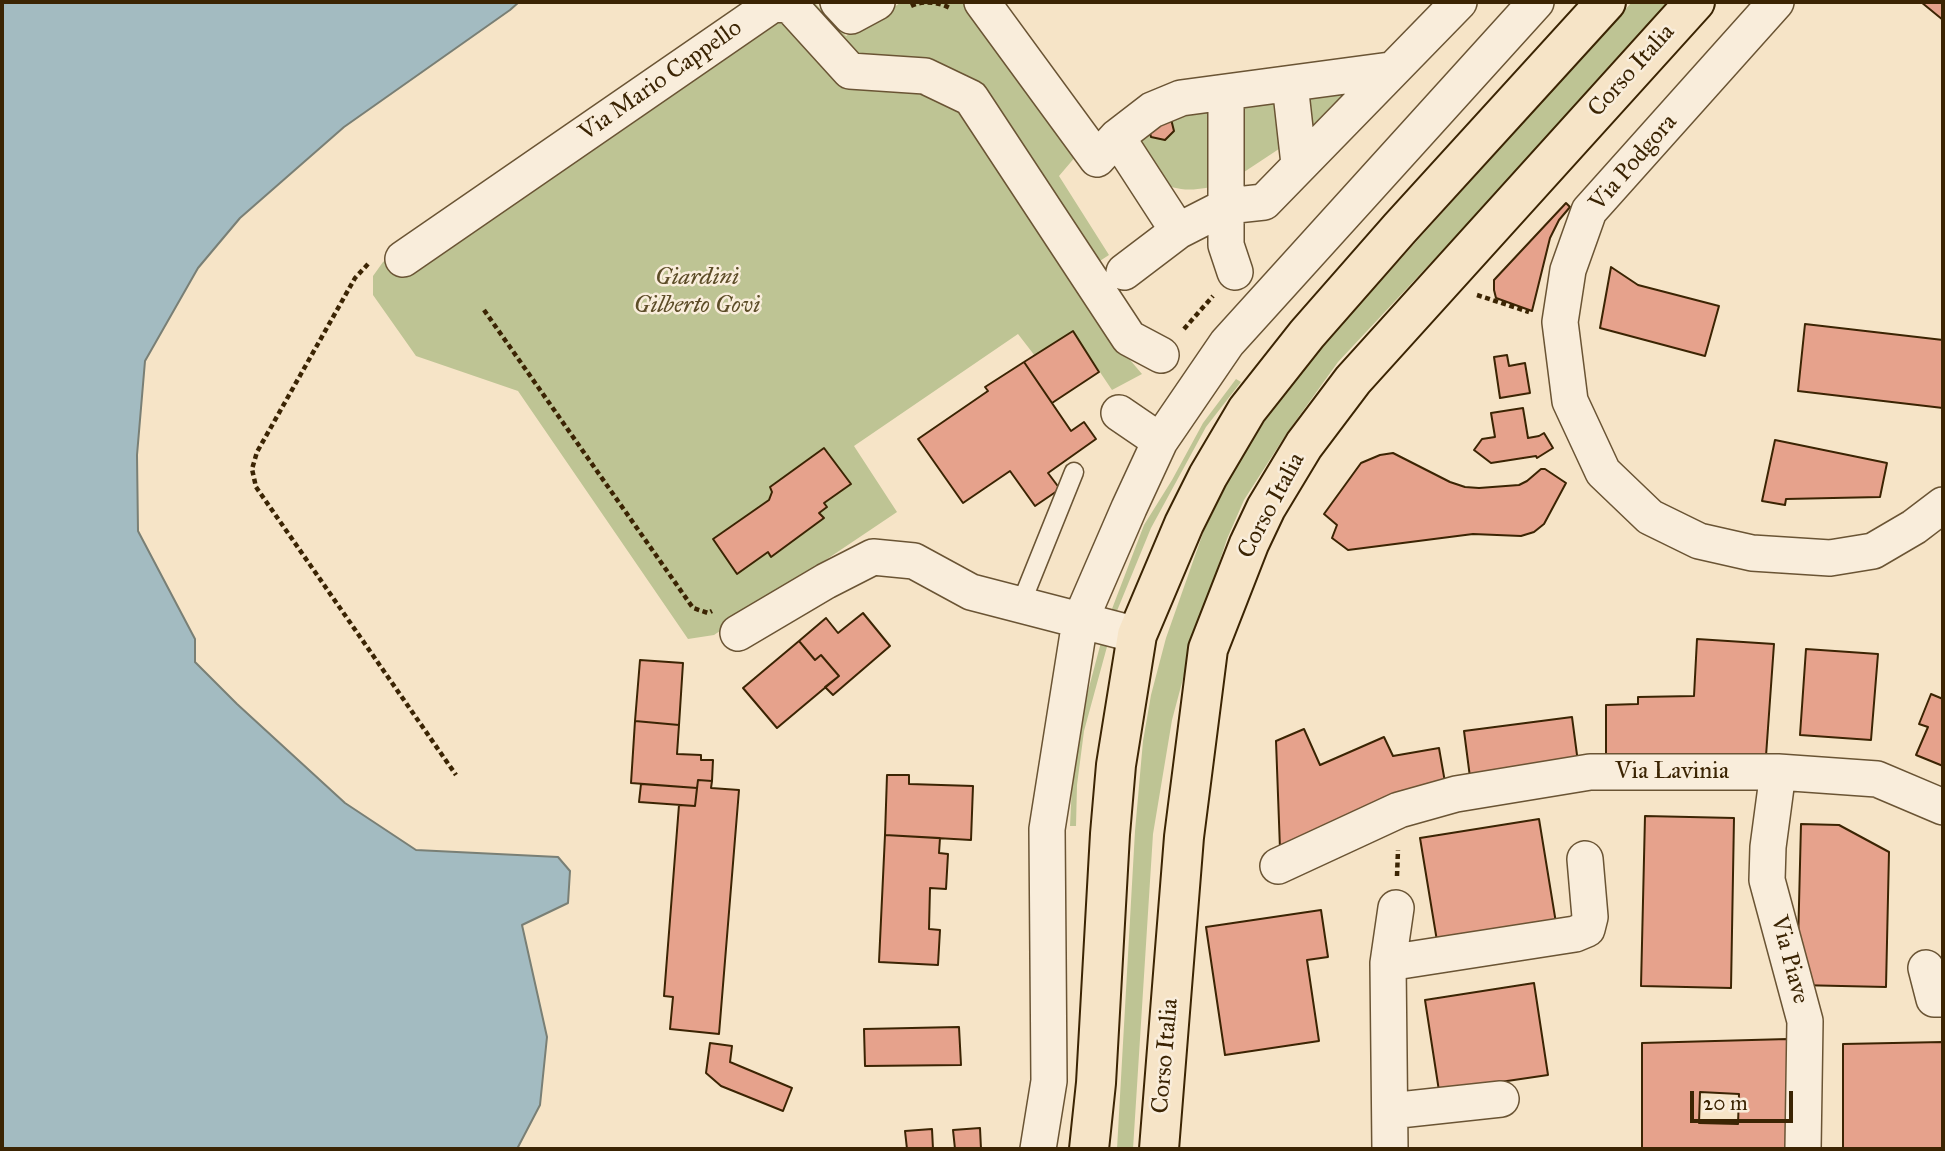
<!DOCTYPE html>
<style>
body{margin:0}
#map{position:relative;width:1945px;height:1151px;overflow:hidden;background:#f6e4c7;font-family:"IM FELL Great Primer",serif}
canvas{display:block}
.frame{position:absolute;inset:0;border:4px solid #3b2403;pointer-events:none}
.scale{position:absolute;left:1690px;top:1091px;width:103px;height:32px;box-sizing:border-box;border:4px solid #3b2403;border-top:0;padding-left:9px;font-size:21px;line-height:24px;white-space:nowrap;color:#3b2403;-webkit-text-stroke:5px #f9eddb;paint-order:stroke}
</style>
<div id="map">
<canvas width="1945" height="1151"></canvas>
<div class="frame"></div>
<div class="scale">20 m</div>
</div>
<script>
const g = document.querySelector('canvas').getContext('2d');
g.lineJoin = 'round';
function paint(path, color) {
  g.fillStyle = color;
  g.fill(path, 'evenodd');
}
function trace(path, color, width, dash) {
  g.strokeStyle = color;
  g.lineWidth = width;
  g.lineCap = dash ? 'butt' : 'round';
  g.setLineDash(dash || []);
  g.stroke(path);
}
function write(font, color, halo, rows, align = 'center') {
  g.font = font + ' "IM FELL Great Primer",serif';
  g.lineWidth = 5;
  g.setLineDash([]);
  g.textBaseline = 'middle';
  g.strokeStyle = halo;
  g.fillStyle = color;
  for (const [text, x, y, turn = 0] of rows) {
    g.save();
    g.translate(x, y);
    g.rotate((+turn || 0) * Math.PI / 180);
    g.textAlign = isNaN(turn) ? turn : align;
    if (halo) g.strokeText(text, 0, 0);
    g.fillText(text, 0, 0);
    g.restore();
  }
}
paint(new Path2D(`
 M760 2H814L846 36 902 2H966L1076 156 1059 176 1109 255 1089 268 1119 347 1142 374 1112 390 1073 332 1035 356 1018 334 854 446 897 512 714 635 688 639 518 391 416 356 373 295V276L383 262Z
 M1632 2H1668L1543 143 1338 362 1287 433 1244 500 1227 539 1192 645 1172 720 1153 834 1133 1149H1117L1135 831 1143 741 1151 695 1166 638 1203 533 1224 488 1264 422 1323 345Z
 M1355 85 1301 136 1297 91Z
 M1285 92 1291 141 1232 180 1233 99Z
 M1219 101 1220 184C1204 190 1174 194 1161 180 1152 171 1144 159 1137 149L1143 130Z
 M1236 379 1241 382 1206 427 1151 528 1112 623 1107 622 1144 525 1172 480 1203 423Z
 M1104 631 1111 632 1084 731 1077 785 1076 826H1070L1072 784 1079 725Z`), '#bec494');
const water = new Path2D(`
 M2 2H519L510 10 344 127 240 218 198 268 145 361 137 455 138 531 195 639V662L237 704 345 803 416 850 558 857 570 871 568 903 522 925 547 1037 540 1105 517 1149H2Z`);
paint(water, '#a3bbc1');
trace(water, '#797f75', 2);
const building = new Path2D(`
 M1921 2H1943V20Z
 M1171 119 1174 131 1165 140 1151 137 1148 125Z
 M1566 203 1570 207 1559 220 1550 238 1532 311 1496 298 1494 290V280Z
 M1611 267 1638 285 1719 306 1705 356 1600 328Z
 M1805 324 1943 340V408L1798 391Z
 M1073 331 1099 372 1052 403 1024 362Z
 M1507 355 1509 366 1525 363 1530 393 1500 398 1494 357Z
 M1024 362 1071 431 1084 422 1096 439 1048 473 1060 489 1035 506 1010 471 963 503 918 439 988 391 985 387Z
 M1523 408 1528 438 1539 436 1544 433 1553 448 1537 458 1536 456 1491 463 1474 450 1482 439 1495 437 1491 413Z
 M1775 440 1887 463 1880 497 1786 499 1785 505 1762 501Z
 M824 448 851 484 824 503 827 507 819 513 824 518 771 557 768 552 737 574 713 539 769 500 772 492 770 487Z
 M1393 453 1450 482 1465 487 1479 488 1519 485 1527 481 1541 469H1545L1566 483 1544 524 1534 532 1521 536 1473 534 1348 550 1332 538 1337 525 1324 514 1361 463 1380 455Z
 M863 613 890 646 833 695 825 687 839 676 821 655 815 660 799 641 826 618 838 633Z
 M1697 639 1774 644 1765 770 1606 766V705L1638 704V697L1694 696Z
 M799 641 815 660 821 655 839 676 777 728 743 688Z
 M1806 649 1878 654 1871 740 1800 735Z
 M640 660 683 663 679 725 635 721Z
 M1931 694 1943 699V766L1916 755 1928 727 1919 724Z
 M1572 717 1579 770 1471 785 1464 731Z
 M635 721 679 725 677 754 701 755V760H713L712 781 698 780 697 788 631 783Z
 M1304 729 1320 765 1384 737 1393 756 1439 748 1446 788 1280 849 1276 741Z
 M887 775H909V784L973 786 971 840 885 835Z
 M698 780 712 781 711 788 739 790 719 1034 670 1029 673 997 664 996 679 805 695 806Z
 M641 784 697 788 695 806 639 802Z
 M1645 816 1734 818 1731 988 1641 986Z
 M1539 819 1556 923 1437 941 1420 838Z
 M1801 824 1839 825 1889 852 1886 987 1797 985Z
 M885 835 940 838 939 853 948 854 946 889 930 888 929 929 940 930 938 965 879 962Z
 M1321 910 1328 957 1307 960 1319 1041 1225 1055 1206 927Z
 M1534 983 1548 1075 1439 1091 1425 1000Z
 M959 1027 961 1065 865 1066 864 1029Z
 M1788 1039 1787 1149H1642V1043ZM1700 1092 1739 1094 1738 1124 1699 1123Z
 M1943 1042V1149H1843V1044Z
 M710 1043 732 1046 730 1062 792 1088 783 1111 721 1086 706 1073Z
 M980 1128 981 1149H955L953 1130Z
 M932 1129 933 1149H907L905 1131Z`);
paint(building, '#e6a28c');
trace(building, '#3b2403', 2);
const lane = new Path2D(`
 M1020 606 1074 472`);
const street = new Path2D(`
 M838 2 851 16 877 2
 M982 2 1097 159 1117 137 1152 110 1181 98 1390 70
 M1776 2 1589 211 1568 270 1560 322 1570 401 1603 472 1650 517 1699 541 1752 553 1830 558 1873 551 1914 527 1943 505
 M1290 84 1299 164
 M1226 93V245L1235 272
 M1117 137 1178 231
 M403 259 773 4 790 5 850 71 925 76 971 98 1129 338 1161 355
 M1124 272 1178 231 1227 206 1264 202 1459 2
 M1119 413 1160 441
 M738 633 826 581 873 557 914 561 971 592 1137 635
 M1778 772 1768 847 1767 880 1805 1021 1803 1149
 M1278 866 1399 810 1456 794 1590 772H1778L1877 779 1943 807
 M1388 963 1575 934 1587 929 1590 917 1585 859
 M1926 968 1934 999H1943
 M1390 1111 1501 1099
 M1038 1149 1049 1081 1047 829 1080 621 1129 508 1160 441 1227 343 1536 2
 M1390 1149 1388 963 1396 908`);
const primary = new Path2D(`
 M1089 1149 1096 1083 1110 834 1116 765 1137 635 1184 524 1208 476 1247 410 1307 334 1400 228 1606 2
 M1159 1149 1184 837 1208 649 1249 544 1266 508 1304 445 1353 380 1695 2`);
trace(lane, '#6a5434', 21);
trace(street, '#6a5434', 38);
trace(primary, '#3b2403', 42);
trace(new Path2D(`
 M911 6C924 0 938 2 950 8
 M368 264 355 278 257 452 252 469 256 487 456 775
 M1477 295 1529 312
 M484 310 693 608 708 613 712 611
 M1184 329 1213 296
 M1397 876 1398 850`), '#3b2403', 4.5, [5, 3.5]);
trace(lane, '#f9eddb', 18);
trace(street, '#f9eddb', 35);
trace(primary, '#f6e4c7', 38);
write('24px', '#3b2403', '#f9eddb', [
 ["Corso Italia",1632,71,-48],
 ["Via Mario Cappello",661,81,-35],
 ["Via Podgora",1634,163,-49],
 ["Corso Italia",1272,506,-62],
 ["Via Lavinia",1672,772],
 ["Via Piave",1789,960,75],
 ["Corso Italia",1166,1056,-85]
]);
write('italic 24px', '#5c4c27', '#f9eddb', [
 ["Giardini",697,278],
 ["Gilberto Govi",697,306]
]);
</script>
